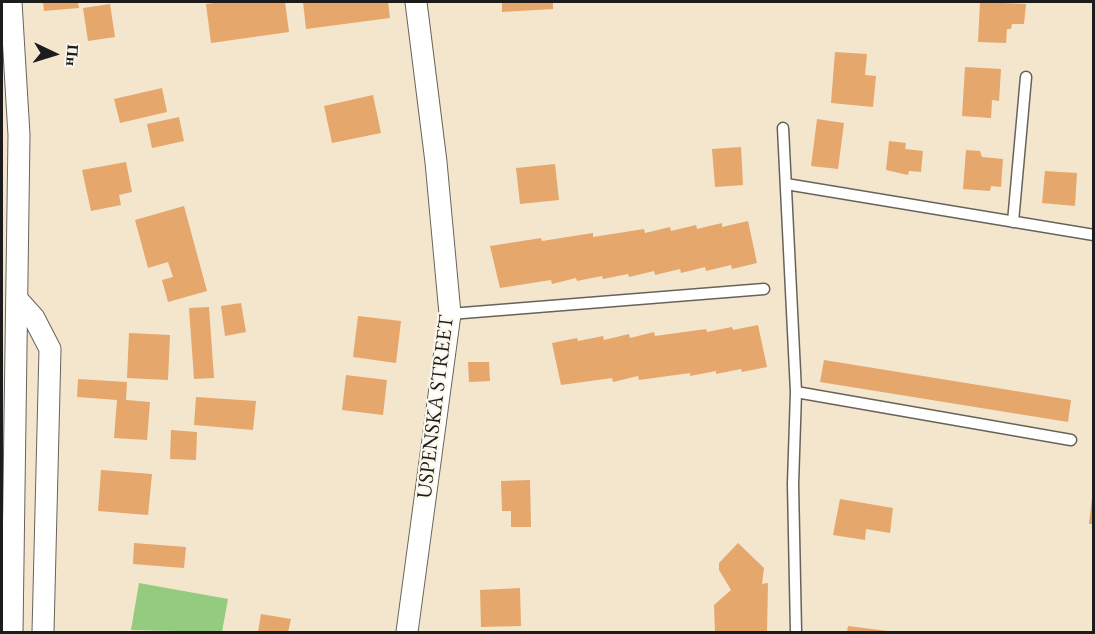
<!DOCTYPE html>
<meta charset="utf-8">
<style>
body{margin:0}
#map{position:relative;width:1095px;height:634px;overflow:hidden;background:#f4e6cd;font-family:"EB Garamond",serif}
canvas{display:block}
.frame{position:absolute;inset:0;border:3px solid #1c1c1c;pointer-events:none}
.north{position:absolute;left:24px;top:24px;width:60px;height:60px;-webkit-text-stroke:4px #fbf7ec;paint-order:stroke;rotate:94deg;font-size:16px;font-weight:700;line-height:24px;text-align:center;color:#1c1c1c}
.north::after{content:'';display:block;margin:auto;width:21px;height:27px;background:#1c1c1c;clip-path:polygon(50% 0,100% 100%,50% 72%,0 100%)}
</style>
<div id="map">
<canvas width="1095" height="634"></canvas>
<div class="frame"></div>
<div class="north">Пн</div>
</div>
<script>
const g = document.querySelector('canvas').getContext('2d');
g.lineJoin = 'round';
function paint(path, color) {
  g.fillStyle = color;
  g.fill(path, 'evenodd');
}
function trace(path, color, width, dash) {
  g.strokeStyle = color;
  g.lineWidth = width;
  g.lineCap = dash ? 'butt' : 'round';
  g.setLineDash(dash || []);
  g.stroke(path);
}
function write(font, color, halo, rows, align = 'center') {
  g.font = font + ' "EB Garamond",serif';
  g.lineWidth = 4.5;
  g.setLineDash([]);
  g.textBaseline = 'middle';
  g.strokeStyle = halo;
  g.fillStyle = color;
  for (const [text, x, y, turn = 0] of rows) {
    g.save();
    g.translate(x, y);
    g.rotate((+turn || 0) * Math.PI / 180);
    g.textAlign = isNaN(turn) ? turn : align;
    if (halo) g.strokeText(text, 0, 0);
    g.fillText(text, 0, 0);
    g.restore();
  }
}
paint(new Path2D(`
 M139 583 228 599 222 632 131 630Z`), '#94cb7e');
paint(new Path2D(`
 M43 2H78L79 8 44 11Z
 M224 2H285L289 32 211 43 206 4Z
 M303 2H388L390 18 306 29Z
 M502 2H553V9L502 12Z
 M980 2 1026 4 1024 24H1012L1011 29H1007L1006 43 978 42Z
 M110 4 115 37 88 41 83 8Z
 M835 52 867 54 865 75 876 76 873 107 831 103Z
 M965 67 1001 69 999 101 992 100 991 118 962 116Z
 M162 88 167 112 120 123 114 99Z
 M373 95 381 133 332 143 324 106Z
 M179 117 184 141 152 148 147 124Z
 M817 119 844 123 838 169 811 166Z
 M889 141 906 143 905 149 923 151 921 172 909 171 908 175 886 170Z
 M741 147 743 185 715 187 712 149Z
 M966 150 980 151 982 157 1003 159 1001 187 991 186 990 191 963 189Z
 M126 162 132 192 119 195 121 205 91 211 82 170Z
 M555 164 559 200 520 204 516 168Z
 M1045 171 1077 173 1075 206 1042 203Z
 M184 206 207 291 168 302 162 280 173 277 168 262 148 268 135 220Z
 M748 221 757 263 732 269 731 265 706 271 705 267 681 273 680 269 655 275 654 271 629 277 628 274 603 279 602 276 577 281 576 278 552 284 551 280 500 288 490 246 541 238 542 241 593 233V237L644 229 645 233 670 227 671 231 696 225 697 229 722 223V227Z
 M241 303 246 332 225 336 221 306Z
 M209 307 214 378 194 379 189 308Z
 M358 316 401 321 396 363 353 357Z
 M758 325 767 367 742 372 741 369 716 374V371L690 376V373L639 380 638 376 613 382 612 378 561 385 552 343 577 338 578 341 603 336 604 340 629 334 630 338 654 332 655 336 706 329 707 332 732 327 733 330Z
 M129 333 170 335 168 380 127 378Z
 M824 360 1071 400 1068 422 820 382Z
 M468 362H489L490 381 469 382Z
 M346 375 387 380 383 415 342 410Z
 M78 379 127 382 126 400 150 402 147 440 114 438 117 400 77 397Z
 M196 397 256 401 253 430 194 425Z
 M171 430 197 432 196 460 170 459Z
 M101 470 152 474 148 515 98 511Z
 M530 480 531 527H511V511H502L501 481Z
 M1092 498H1094V524H1089Z
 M840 499 893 508 890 533 866 529 865 540 833 535Z
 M134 543 186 547 184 568 133 564Z
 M738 543 764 568 762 584 768 583 767 632H715L714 605 731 590 719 570V563Z
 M520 588 521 626 481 627 480 590Z
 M261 614 291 619 288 632H258Z
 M848 626 888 631V632H847Z`), '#e5a76b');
const lane = new Path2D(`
 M783 128 796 392 793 484 796 632
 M786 184 1094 235
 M1013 222 1026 77
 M450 314 764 289
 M796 392 1071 440`);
const street = new Path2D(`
 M11 2 19 135 12 632
 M17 299 34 318 50 349 43 632
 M407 632 450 314 436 162 416 2`);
trace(lane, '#68635a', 13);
trace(street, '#68635a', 23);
trace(lane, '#fff', 10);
trace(street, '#fff', 21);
write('21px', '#1c1c1c', '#fbf7ec', [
 ["USPENSKA STREET",436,407,-83]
]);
</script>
